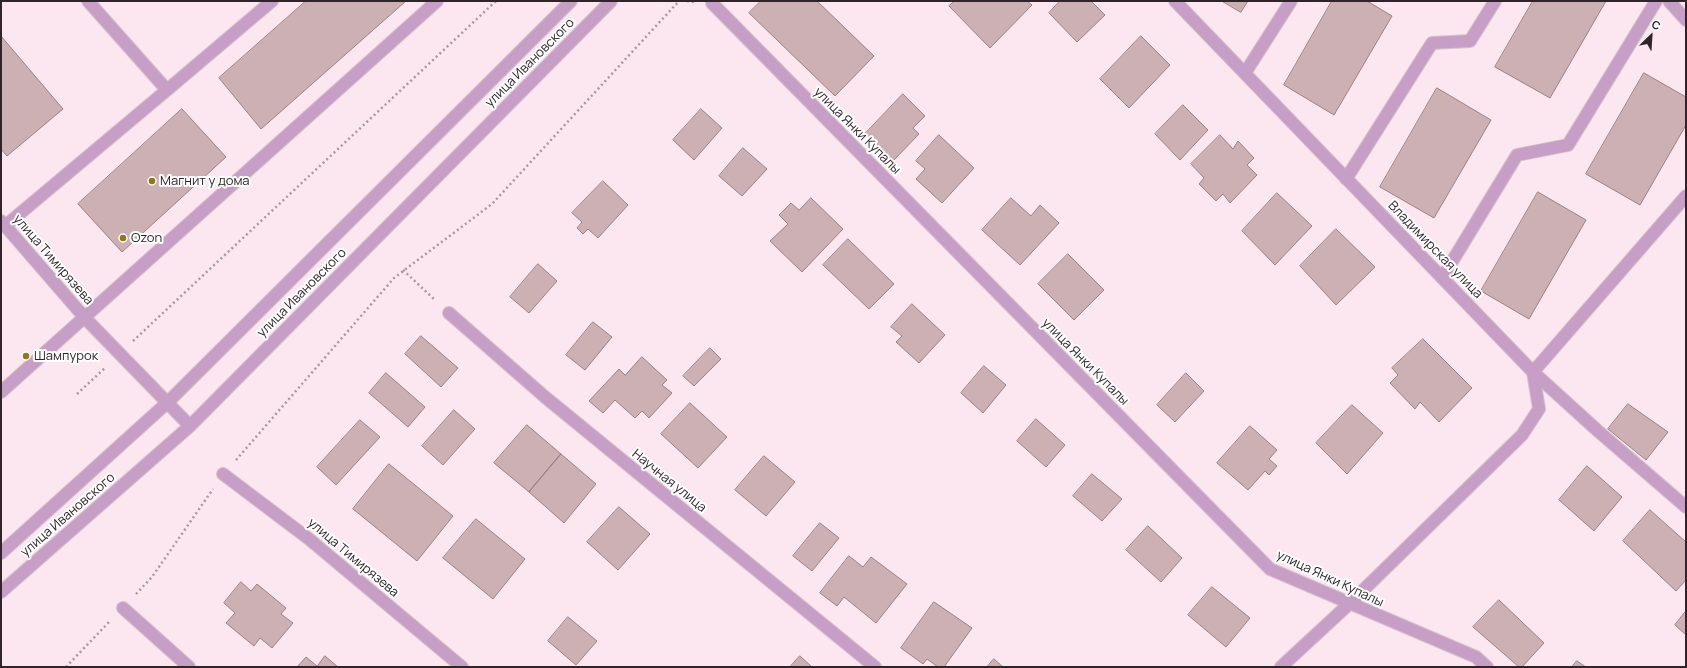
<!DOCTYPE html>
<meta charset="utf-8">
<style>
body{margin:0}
#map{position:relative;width:1687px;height:668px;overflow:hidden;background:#fce6f0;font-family:Manrope,sans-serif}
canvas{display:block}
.frame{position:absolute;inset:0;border:2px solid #2e2429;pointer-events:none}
.north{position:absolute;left:1631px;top:16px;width:40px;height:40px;-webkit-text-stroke:3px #fff;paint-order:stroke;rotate:25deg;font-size:11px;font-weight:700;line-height:16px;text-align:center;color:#2e2429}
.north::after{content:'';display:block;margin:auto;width:14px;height:18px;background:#2e2429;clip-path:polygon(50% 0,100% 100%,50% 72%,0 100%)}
</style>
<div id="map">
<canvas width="1687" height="668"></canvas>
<div class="frame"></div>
<div class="north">С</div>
</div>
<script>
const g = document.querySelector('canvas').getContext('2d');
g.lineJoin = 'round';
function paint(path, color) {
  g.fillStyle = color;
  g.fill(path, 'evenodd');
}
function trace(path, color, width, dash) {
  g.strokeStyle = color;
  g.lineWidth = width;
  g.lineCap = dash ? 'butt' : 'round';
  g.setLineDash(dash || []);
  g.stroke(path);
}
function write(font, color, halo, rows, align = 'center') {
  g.font = font + ' Manrope,sans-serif';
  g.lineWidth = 4;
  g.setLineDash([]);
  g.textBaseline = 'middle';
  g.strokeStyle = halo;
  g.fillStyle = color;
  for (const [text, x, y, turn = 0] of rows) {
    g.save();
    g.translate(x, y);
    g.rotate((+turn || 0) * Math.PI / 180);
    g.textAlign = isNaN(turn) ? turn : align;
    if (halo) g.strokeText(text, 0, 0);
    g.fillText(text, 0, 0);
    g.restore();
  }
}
const building = new Path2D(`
 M306 1H406L261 129 219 78Z
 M761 1H817L874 56 835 96 749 13Z
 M955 1H1027L1032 5 990 48 949 6Z
 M1060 1H1091L1105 15 1077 42 1049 13Z
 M1222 1H1248L1241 12Z
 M1332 1H1367L1392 16 1334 115 1284 85Z
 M1533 1H1606L1550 98 1495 67Z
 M1 36 63 109 7 156 1 149Z
 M1141 36 1170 65 1129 108 1100 79Z
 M1644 73 1686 97V125L1640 205 1586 174Z
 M1437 88 1491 120 1434 218 1380 187Z
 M903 94 925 116 913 128 919 134 893 161 865 134Z
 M1183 105 1208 130 1180 160 1155 134Z
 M182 109 226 157 122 252 78 204Z
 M701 109 722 128 694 160 673 140Z
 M939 135 974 168 942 203 916 179 925 169 916 161Z
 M1220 135 1233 149 1238 141 1254 158 1247 165 1257 175 1230 203 1223 194 1216 201 1199 184 1204 178 1191 164Z
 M743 148 767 169 742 196 719 176Z
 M603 181 628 205 598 238 588 229 583 234 577 228 582 222 572 213Z
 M1538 192 1586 220 1529 319 1481 291Z
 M1277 193 1312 226 1275 265 1242 231Z
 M811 198 843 229 802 272 770 241 788 224 779 215 791 203 799 210Z
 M1011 198 1031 216 1040 205 1059 223 1020 265 982 230Z
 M1336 229 1375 267 1336 305 1300 266Z
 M848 239 894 284 869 309 823 265Z
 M1068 254 1104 290 1074 320 1038 284Z
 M538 264 557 281 529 313 510 297Z
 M912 304 945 335 919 363 896 342 902 336 891 327Z
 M593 322 612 337 585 370 566 355Z
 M421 336 458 368 441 387 405 354Z
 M1423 339 1472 388 1439 422 1420 402 1415 409 1390 383 1398 375 1392 368Z
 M710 348 721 359 694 386 683 376Z
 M642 357 667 380 662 385 672 393 649 418 642 411 635 418 615 400 603 413 589 401 619 369 625 375Z
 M984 366 1006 385 983 413 961 393Z
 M386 373 425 407 408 427 369 393Z
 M1186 373 1204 391 1175 422 1157 405Z
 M690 403 727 437 698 468 661 434Z
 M1628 404 1668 432 1646 460 1608 429Z
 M1352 405 1383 433 1347 474 1316 443Z
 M454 410 475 429 443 465 422 446Z
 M1036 419 1065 445 1046 467 1017 441Z
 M360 420 380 437 336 485 317 467Z
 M527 425 561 454 529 492 494 463Z
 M1250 426 1277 450 1269 459 1277 466 1269 475 1265 471 1248 490 1217 463Z
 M561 454 596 484 564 523 529 492Z
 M764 456 795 482 766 516 735 490Z
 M389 464 453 516 417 561 353 509Z
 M1587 466 1622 497 1594 531 1559 500Z
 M1092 474 1122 499 1102 521 1073 496Z
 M619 507 650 534 618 570 587 542Z
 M1650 510 1686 542V580L1676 591 1623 541Z
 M476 519 525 559 493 599 443 558Z
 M820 523 839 538 812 571 793 556Z
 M1148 526 1182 558 1161 582 1126 550Z
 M849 556 863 567 871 557 907 584 876 623 844 597 837 606 820 593Z
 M241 582 251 591 257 584 286 608 281 614 293 623 272 648 260 638 254 646 226 623 235 613 224 603Z
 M1212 587 1250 618 1226 647 1188 615Z
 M1499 600 1544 643 1522 667H1519L1473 627Z
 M934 602 972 628 944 667H938L927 659 923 664 901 648Z
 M1686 611V635L1675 625Z
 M568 617 597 641 576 665 548 641Z
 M325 656 338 667H297L306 657 317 666Z
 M800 656 812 667H790Z
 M994 659 1003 667H987Z
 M1577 661 1586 667H1572Z`);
paint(building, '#cdb0b4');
trace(building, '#9c8084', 1);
const minor = new Path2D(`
 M88 1 167 90 272 1
 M1175 1 1533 372 1598 431 1686 507
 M1669 1 1686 20
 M712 3 1270 569 1476 657 1487 667
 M1245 73 1291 1
 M1346 179 1432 43 1470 41 1495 1
 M1 221 85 318 190 426
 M5 226 167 90
 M1442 278 1517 155 1568 145 1656 1
 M449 313 545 397 875 667
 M1 392 437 1
 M223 474 309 539 462 667
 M1 553 168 402 571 1
 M1 592 190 426 611 1
 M123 608 189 667
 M1281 667 1349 604 1522 435 1539 409 1533 372 1686 196`);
trace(minor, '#d7c3cc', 14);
trace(new Path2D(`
 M687 1 694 2
 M403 270 435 300
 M133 341 496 1
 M77 394 106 367
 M236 460 394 278 492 204 679 1
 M136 594 152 577 213 489
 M66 667 110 621`), '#aa98a0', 2.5, [2, 3]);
trace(minor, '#c79fc6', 12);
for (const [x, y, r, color] of [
 [152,181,4,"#93761d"],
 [123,238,4,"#93761d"],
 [26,356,4,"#93761d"]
]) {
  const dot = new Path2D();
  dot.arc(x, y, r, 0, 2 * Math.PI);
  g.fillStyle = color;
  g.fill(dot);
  trace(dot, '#fff', 1.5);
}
write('13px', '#2e2429', '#fff', [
 ["улица Ивановского",530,63,-45],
 ["улица Янки Купалы",857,131,45],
 ["Владимирская улица",1435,250,46],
 ["улица Тимирязева",53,260,49],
 ["улица Ивановского",302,293,-45],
 ["улица Янки Купалы",1085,362,45],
 ["Научная улица",669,481,39],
 ["улица Ивановского",68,515,-41],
 ["улица Тимирязева",353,558,40],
 ["улица Янки Купалы",1330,579,25]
]);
write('13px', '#2e2429', '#fff', [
 ["Магнит у дома",160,181],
 ["Ozon",131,238],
 ["Шампурок",34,356]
], 'left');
</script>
